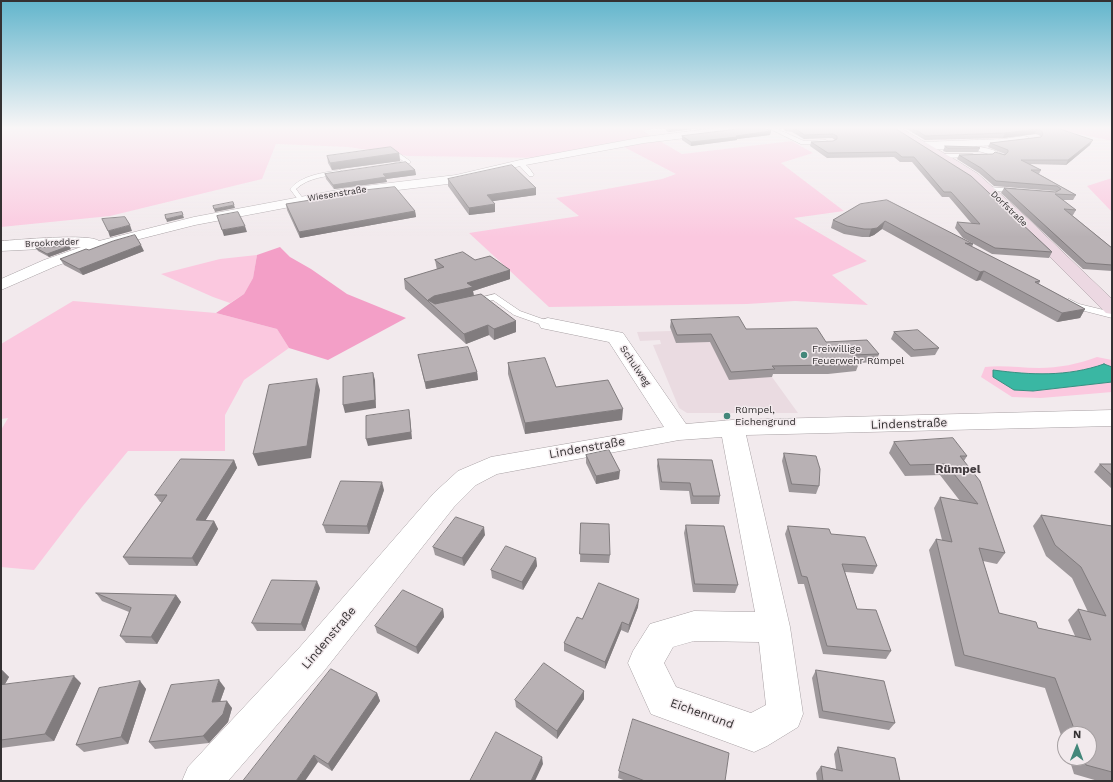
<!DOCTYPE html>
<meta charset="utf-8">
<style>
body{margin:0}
#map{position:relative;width:1113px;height:782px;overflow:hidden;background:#f2eaed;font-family:"Work Sans",sans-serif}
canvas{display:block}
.frame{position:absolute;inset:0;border:2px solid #343132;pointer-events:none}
.north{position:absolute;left:1057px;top:726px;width:40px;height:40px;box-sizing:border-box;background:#f2eaed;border:1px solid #a6a0a2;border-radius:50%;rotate:1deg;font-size:11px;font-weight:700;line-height:16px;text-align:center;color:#343132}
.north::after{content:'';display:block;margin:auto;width:14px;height:18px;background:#43877a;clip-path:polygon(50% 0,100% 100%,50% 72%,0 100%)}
</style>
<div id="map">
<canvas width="1113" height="782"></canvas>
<div class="frame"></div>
<div class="north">N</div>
</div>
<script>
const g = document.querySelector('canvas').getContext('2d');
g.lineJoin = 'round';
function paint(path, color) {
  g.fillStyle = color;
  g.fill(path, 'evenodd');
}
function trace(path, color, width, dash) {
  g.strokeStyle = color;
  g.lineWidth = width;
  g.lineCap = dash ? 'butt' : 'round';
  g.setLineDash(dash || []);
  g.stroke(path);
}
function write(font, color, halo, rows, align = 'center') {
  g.font = font + ' "Work Sans",sans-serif';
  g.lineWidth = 3;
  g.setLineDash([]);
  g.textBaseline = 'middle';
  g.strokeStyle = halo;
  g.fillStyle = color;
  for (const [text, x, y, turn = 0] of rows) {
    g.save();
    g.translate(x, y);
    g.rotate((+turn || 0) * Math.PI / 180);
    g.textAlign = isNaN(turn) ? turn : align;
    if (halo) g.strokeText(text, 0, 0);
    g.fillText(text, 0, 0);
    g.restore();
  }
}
paint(new Path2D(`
 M670 327 755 349 772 377 798 413H687L679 408 653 345 661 344 660 340 640 341 637 332 671 331Z`), '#eadbe1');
paint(new Path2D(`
 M1 127H659L643 131 682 154 792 141 813 153 781 163 844 211 794 218 867 261 832 275 868 305 795 301 747 304 549 307 469 233 579 216 556 198 662 179 676 174 620 145 543 158 408 156 348 147 276 144 262 179 110 216 1 227Z
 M1046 127H1112V141Z
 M1112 178V212L1087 186Z
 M257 255 253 278 244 294 230 303 213 297 161 274 220 259Z
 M73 301 216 313 277 329 289 348 244 380 225 415V451H128L82 507 34 570 1 567V430L8 418 1 419V344Z
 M1097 357 1112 360V367L1104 364 1085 371 1047 375 993 370 1014 390 1033 391 1112 382V392L1041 398 1012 397 981 377 985 367C1003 365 1020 368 1039 368 1059 368 1078 364 1097 357Z`), '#fbc8df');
paint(new Path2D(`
 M280 247 290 257 311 269 347 294 406 318 328 360 289 348 277 329 216 313 244 294 253 278 257 255Z`), '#f39fc7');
const water = new Path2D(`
 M1104 364 1112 367V382L1033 391 1014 390 993 377V370C1031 375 1067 377 1104 364Z`);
paint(water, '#3ab7a3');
trace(water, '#388f81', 1);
const lane = new Path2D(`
 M766 127H773L804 141 826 140 829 142 826 144H801Z
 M927 146C949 146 986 142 1005 156L1002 158 975 150 925 149 924 148Z
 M400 154 410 161V163L391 166V164L403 161 397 156Z
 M973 154 976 156 975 157 941 158 938 156 941 154Z
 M518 162C525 161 530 169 534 175L533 176H529L518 164Z
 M340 170 343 172 342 173C326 177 309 177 296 189L304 200 303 201H299L290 189C302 175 322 173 340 170Z
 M989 187 1016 189 1019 191 1016 193 987 190V188Z
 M495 294 520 311 551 322 553 324 548 327 514 315 493 300 474 305 470 302 471 300Z
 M1069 299 1079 304 1112 312V318L1073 308 1065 302Z`);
const street = new Path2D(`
 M723 127H757L752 130 644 143 520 166 456 183 348 196 195 225 108 247 56 266 1 290V279L44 260 81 247 1 251V241C17 240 90 233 99 241L194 217 348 188 456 175 520 160 644 137Z
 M1024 136 1028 137 1029 139 1028 141 1003 145 922 148 917 145 922 142 1003 139Z
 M548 318 623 333 686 424 732 420 1112 410V426L746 435 790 627 803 714 798 727 767 746 754 752 651 714 628 663 633 651 650 624 694 611 755 612 722 437 679 440 497 474 476 485 454 507 324 671 228 781H182L188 767 300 647 434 493 458 471 491 457 664 427 609 342 541 328 539 324 541 320ZM694 641 759 642 766 705 751 713 676 687 664 663 673 647Z`);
const secondary = new Path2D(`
 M886 127H899L959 162 978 174 1024 215 1112 299V314L1106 313 1014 221 970 180Z`);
trace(lane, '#a8a1a4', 1);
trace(street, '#a8a1a4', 1);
trace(secondary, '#a8a1a4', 1);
paint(lane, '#fff');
paint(street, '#fff');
paint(secondary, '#ecd8e2');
paint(new Path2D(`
 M667 127H707L669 132 666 131Z
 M782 127H893L1052 252 1049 258 992 254 963 238 955 228 957 222 972 224 949 197H942L912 162H900L894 157 827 158 810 146 811 142 833 141 835 140 832 138 804 139 792 132 785 131Z
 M903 127H1054L1090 145 1066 165 1030 164 1041 170 1039 174 1076 195 1073 200H1063L1076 210 1073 215H1072L1112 248V271L1083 269 1001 193 1004 188 1056 192 1055 191 994 186 979 173 957 159 959 155 1005 154 988 147 990 143 1041 137 1039 135 1035 134 1003 138 925 140Z
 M771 131 770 135 737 139V140L691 146 682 140V136Z
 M945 146 980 148 978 152H946L943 151Z
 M399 153 400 161 332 170 328 163 327 156Z
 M415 170 416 175 386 179 387 182 334 189 326 179 325 174Z
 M448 179 536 188V195L492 201 495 204V212L469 215 448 186Z
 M340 194 415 211 416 217 300 238 287 210 286 204 340 195Z
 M860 204 973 244 972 247 1040 281 1039 284 1085 309 1080 318 1057 322 980 280 976 281 882 229 874 235 869 237H862L844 234 831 228 833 220Z
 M36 248 71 249 49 257 38 251Z
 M89 250 144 251 83 275 64 265 60 259Z
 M435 260H475L510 270V279L473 291 474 296 516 321V332L494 340 489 335 466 344 405 289 404 279 437 270Z
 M671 320 746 329 826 342 879 354 876 362 859 363 856 371 828 374H773L772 377 729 380 710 342 676 343 670 327Z
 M894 332 939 348 935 355 911 357 891 339Z
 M418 355 477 372 478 380 426 389Z
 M508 363 622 420 525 434 508 374Z
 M894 442 967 456 964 461 1005 553 997 564 983 561 999 613 1038 628 1075 636 1068 620 1078 609 1088 612 1072 578 1046 556 1033 526 1041 515 1112 526V781H1098L1074 774 1069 758H1089V734H1065V747L1045 688 955 666 929 550 936 539 942 540 934 508 940 497 960 501 940 475 905 476 889 453Z
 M784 453 819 486 816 494 789 492 782 461Z
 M586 455 619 479 596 484 586 463Z
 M658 459 720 496 719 504H691L689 491 660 490 657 466Z
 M234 460 237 468 205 521H214L218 529 197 566 129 565 123 557 162 502H160L155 495Z
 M1100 464H1112V489L1094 472Z
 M384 490 369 534 326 533 323 525Z
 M581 523 610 555 609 563 580 562Z
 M686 525 738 585 735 593 693 592 684 533Z
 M788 526 831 534 877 566 873 574 845 572 857 609 891 651 886 659 823 654 804 584H798L785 534Z
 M485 535 464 566 435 555 433 547Z
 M536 558 537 566 523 590 492 578 491 570Z
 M320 588 305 631H257L252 623Z
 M96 593 176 595 181 602 157 644 126 643 120 636 129 612 102 601Z
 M638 607 628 633 621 630 605 669 564 651V643L582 619Z
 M443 609 444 617 418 654 377 633 375 626Z
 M1 669 9 677 5 684 81 683 54 741 1 748Z
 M816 670 895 723 889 730 819 718 812 678Z
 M140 681 146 689 128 744 84 752 76 745Z
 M225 688 220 702 232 708 228 722 209 743 155 749 149 742Z
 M584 691V699L557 739 516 707 515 700Z
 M377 693 380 701 332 771 318 762 243 781Z
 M838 747 900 781H817L816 773 821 766 836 769 834 754Z
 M619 771 725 781H626L618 778Z`), '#9e989b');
paint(new Path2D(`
 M683 127H707L669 132 670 129Z
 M1037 129 1035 134 1003 138 1005 133Z
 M771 131 770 135 737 139V140L691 146V142Z
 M1093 140 1090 145 1066 165 1068 160Z
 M399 153 400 161 332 170 330 163Z
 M415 170 416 175 386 179 387 182 334 189 333 185 383 174Z
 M536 188V195L487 202V195Z
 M495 204V212L469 215V208Z
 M234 205 235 208 215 212 214 209Z
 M415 211 416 217 300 238 299 232Z
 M183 215 184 218 167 222 166 219Z
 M885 221 882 229 874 235 869 237 871 229Z
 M130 225 132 231 110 237 108 231Z
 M245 226 247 232 224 236 222 230Z
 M141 245 144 251 83 275 79 269Z
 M69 246 71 249 49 257 47 254Z
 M510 270V279L473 291 474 297 434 307 428 300 434 296 467 283Z
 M984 271 980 280 976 281 980 272Z
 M1085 309 1080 318 1057 322 1062 313Z
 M516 321V332L494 340V329Z
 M488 325 489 335 466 344 464 334Z
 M477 372 478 380 426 389 425 382Z
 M373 373 375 380 376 408 345 413 343 405Z
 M317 379 320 390 311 458 258 466 253 454Z
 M623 409 622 420 525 434V423Z
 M409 410 410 417 412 439 368 446 366 439Z
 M234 460 237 468 201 528 196 520Z
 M620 471 619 479 596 484V476Z
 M382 482 384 490 369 534 367 526Z
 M214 521 218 529 197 566 192 558Z
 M484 527 485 535 464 566 462 558Z
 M536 558 537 566 523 590 522 582Z
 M317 581 320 588 305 631 301 624Z
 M176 595 181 602 157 644 151 637Z
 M639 599 638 607 628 633 629 625Z
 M443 609 444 617 418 654 416 647Z
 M622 622 621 630 605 669V662Z
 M1 669 9 677 1 691Z
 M74 676 81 683 54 741 45 734Z
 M219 680 225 688 217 710 212 702Z
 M140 681 146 689 128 744 121 737Z
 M584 691V699L557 739V731Z
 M377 693 380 701 332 771 328 764Z
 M227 701 232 708 228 722 209 743 203 736Z
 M314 755 318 762 305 781H296Z
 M542 757 543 764 535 781H531Z`), '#817c7e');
const building = new Path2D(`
 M667 127H683L670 129Z
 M754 127H762L771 131 736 136 737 137 691 142 682 136Z
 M793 127H893L971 176 1052 252 995 248 965 232 957 222 980 224 951 192H944L914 157H902L896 152 828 153 811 142 833 141 837 139V136L833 134 805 135Z
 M911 127H1054L1093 140 1068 160H1021L1041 170H1031L1076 195 1055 194 1076 210 1064 209 1112 248V265L1086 263 1004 188 1056 192 1061 189 1057 186 996 181 981 168 959 155 993 154 995 152 1005 155 1008 152V150L990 143 1041 137 1043 134 1041 130 1037 129 1005 133 926 136Z
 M945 146 977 147 980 148H948Z
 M391 147 399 153 330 163 327 156Z
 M406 162 415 170 383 174 386 177 333 185 325 174Z
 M512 165 536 188 487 195 495 204 469 208 448 179Z
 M395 187 415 211 299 232 286 204 341 195 340 194 347 192Z
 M887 200 973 244 965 243 1040 281 1035 282 1085 309 1062 313 984 271 980 272 885 221 877 228 871 229H864L847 226 833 220 860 204Z
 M233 202 234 205 214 209 213 206Z
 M182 212 183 215 166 219 165 215Z
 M238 212 245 226 222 230 217 216Z
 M125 217 130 225 108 231 102 219Z
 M135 235 141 245 79 269 60 259 86 249 89 250 113 241Z
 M69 246 47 254 36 248Z
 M463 252 475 260 490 256 510 270 467 283 473 287 434 296 428 300 435 304 481 294 516 321 494 329 488 325 464 334 404 279 444 267 435 260Z
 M739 317 746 329 817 328 826 342 867 340 879 354 852 355 859 363 831 365 772 366 775 369 731 372 711 334 677 335 671 320Z
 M918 330 939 348 914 350 894 332Z
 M468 347 477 372 425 382 418 355Z
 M545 358 556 387 608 380 623 409 525 423 508 363Z
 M373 373 375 400 343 405V377Z
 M317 379 307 446 253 454 269 385Z
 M409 410 411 432 366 439V416Z
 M953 438 967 456H960L980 481 1005 553 979 548 999 613 1036 622 1038 628 1091 640 1078 609 1106 616 1081 567 1055 545 1041 515 1112 526V772L1086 765 1084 758H1089V734H1076L1055 678 964 655 936 539 952 542 940 497 978 504 946 464 910 465 894 442Z
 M609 450 620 471 596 476 586 455Z
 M784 453 816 456 820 469 819 486 792 484Z
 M181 459 234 460 196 520 214 521 192 558 123 557 167 495H155Z
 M658 459 712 460 720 496H693L690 483 662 482Z
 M1100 464H1112V475Z
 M341 481 382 482 367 526 323 525Z
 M456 517 484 527 462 558 433 547Z
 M581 523 609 524 610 555 580 554Z
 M686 525 724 526 738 585 695 584Z
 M788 526 829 529 831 534 865 537 877 566 842 564 857 609 876 610 891 651 827 646 807 577 802 576Z
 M506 546 536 558 522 582 491 570Z
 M272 580 317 581 301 624 252 623Z
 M599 583 639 599 629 625 622 622 605 662 564 643 577 617 582 619Z
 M403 590 443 609 416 647 375 626Z
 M96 593 176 595 151 637 120 636 131 608Z
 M544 663 584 691 557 731 515 700Z
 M331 669 377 693 328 764 314 755 296 781H243Z
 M816 670 884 681 895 723 823 711Z
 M74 676 45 734 1 740V685Z
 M219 680 212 702 227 701 223 714 203 736 149 742 171 685Z
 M140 681 121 737 76 745 99 688Z
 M633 719 729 753 725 781H645L619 771Z
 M496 732 542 757 531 781H470Z
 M838 747 895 758 900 781H823L821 766 842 771Z`);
paint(building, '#b8b1b4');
trace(building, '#817c7e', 1);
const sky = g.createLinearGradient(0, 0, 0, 237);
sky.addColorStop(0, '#62b5cc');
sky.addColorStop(0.54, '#f9f6f7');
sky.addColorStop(1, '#f9f6f700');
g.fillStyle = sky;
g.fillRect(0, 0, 1113, 237);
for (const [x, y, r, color] of [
 [804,355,4,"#43877a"],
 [727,416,4,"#43877a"]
]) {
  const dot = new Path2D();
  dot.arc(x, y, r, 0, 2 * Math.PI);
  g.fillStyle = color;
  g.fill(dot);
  trace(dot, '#f2eaed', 1.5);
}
write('9px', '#343132', '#f2eaed', [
 ["Wiesenstraße",337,194,-9],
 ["Dorfstraße",1009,209,44],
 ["Brookredder",52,243,-3]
]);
write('10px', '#343132', '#f2eaed', [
 ["Freiwillige",812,349],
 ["Feuerwehr Rümpel",812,361],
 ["Rümpel,",735,410],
 ["Eichengrund",735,422]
], 'left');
write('10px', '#343132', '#f2eaed', [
 ["Schulweg",635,366,56]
]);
write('12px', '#343132', '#f2eaed', [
 ["Lindenstraße",909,424,-2],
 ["Lindenstraße",587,448,-10],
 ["Lindenstraße",329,638,-50],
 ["Eichenrund",702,714,20]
]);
write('bold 12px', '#433d40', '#f2eaed', [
 ["Rümpel",958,469]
]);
</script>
